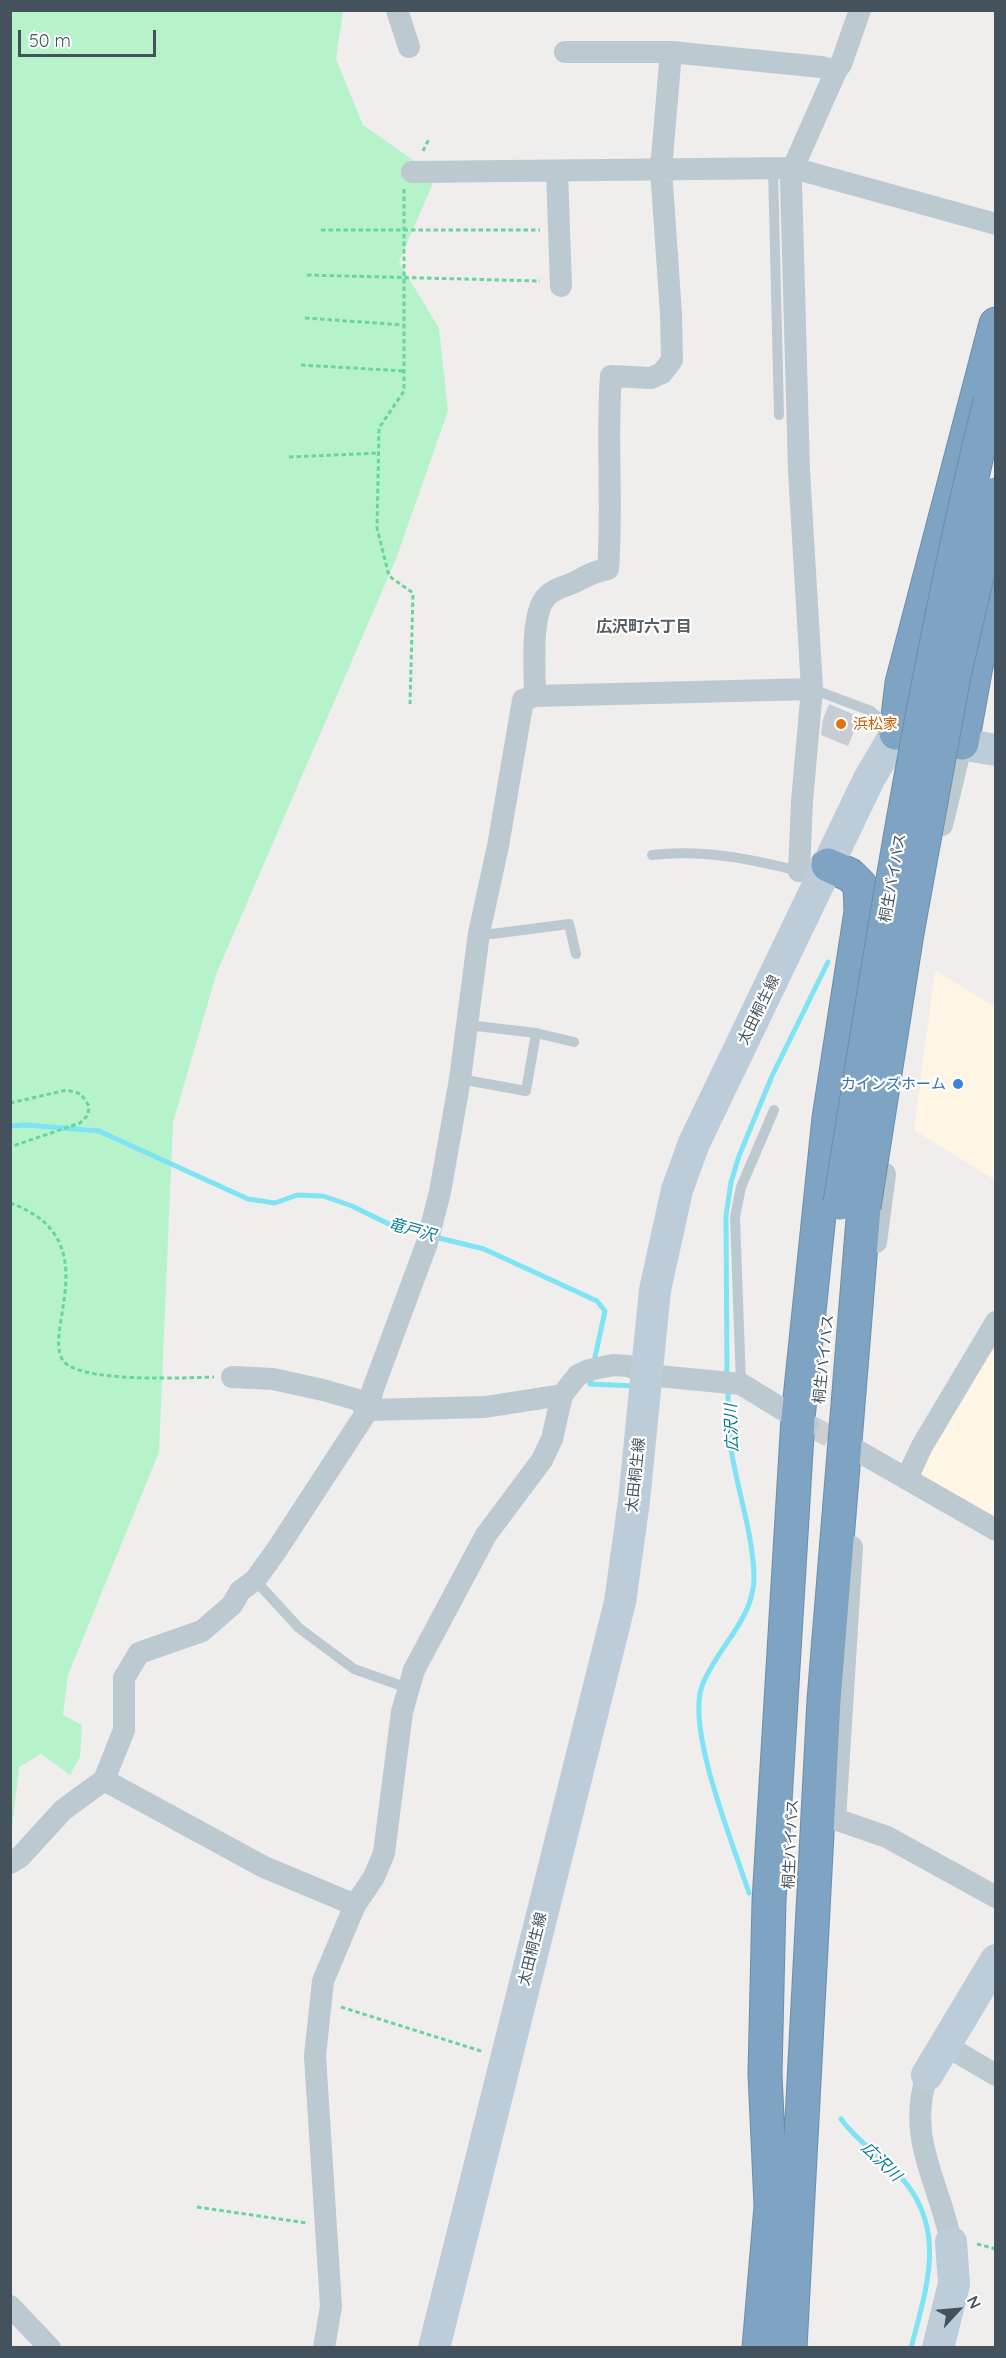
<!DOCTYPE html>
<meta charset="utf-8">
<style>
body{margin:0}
#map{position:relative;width:1006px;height:2358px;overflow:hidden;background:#f0eded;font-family:Quicksand,sans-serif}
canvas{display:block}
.frame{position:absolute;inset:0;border:12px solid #44525d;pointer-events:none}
.north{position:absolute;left:928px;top:2280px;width:60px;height:60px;-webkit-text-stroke:4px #fff;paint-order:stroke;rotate:64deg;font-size:16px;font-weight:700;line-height:24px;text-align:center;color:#44525d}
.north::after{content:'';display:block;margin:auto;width:21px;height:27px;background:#44525d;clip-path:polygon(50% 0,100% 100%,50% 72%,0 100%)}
.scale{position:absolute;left:18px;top:30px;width:138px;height:27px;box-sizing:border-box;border:3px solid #44525d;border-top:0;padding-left:8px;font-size:18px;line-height:21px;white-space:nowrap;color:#44525d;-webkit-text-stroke:4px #fff;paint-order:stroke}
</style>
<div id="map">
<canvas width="1006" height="2358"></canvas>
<div class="frame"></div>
<div class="north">N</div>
<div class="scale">50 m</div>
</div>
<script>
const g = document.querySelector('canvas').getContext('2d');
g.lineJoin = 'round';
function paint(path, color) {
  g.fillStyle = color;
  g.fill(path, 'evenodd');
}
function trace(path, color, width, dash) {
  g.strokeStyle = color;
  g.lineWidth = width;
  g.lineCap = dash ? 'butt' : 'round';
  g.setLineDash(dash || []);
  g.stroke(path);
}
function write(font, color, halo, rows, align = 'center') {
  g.font = font + ' Quicksand,"Noto Sans JP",sans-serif';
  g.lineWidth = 4.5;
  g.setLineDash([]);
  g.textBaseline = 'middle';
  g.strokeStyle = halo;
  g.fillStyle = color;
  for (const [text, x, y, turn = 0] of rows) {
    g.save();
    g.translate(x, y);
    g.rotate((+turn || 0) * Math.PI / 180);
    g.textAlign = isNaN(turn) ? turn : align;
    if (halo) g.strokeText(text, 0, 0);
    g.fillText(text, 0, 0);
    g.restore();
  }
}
paint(new Path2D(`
 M935 970 995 1007V1180L914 1130Z
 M988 1348 995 1352V1524L925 1482 919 1470Z`), '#fef5e4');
paint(new Path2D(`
 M11 11H343L336 59 363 125 436 176 399 262 439 328 448 411 396 559 217 972 173 1122 159 1452 68 1675 63 1715 82 1725 80 1757 70 1775 41 1754 19 1767 11 1836Z`), '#b6f3cb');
trace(new Path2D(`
 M10 1126 26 1125 99 1131 248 1199 275 1203 297 1195 323 1196 352 1206 391 1225 423 1233
 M435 1237 484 1249 597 1301 605 1311 594 1362
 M592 1377 590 1384 636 1386
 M727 1377 726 1216 731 1182 739 1156 772 1076 828 962
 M728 1387C728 1409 728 1433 732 1455 739 1495 753 1536 754 1576 755 1619 716 1648 702 1686 686 1730 734 1846 749 1893
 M841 2119C857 2141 878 2154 897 2173 949 2226 927 2286 911 2348`), '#7ee3f5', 5);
paint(new Path2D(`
 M829 704 860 717 848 746 821 735 823 719Z`), '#c8ccd4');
trace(new Path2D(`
 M810 1426 856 1450`), '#ceced0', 22, [22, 11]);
const highway = new Path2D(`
 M896 733 902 683 996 324
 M962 743 976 666 996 598
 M771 2205 765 2074 769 1901 798 1418 829 1118 861 912 860 885 850 875 828 865
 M759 2348 773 2183
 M790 2348 824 1700 864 1207`);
trace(highway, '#6a8eae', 35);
trace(new Path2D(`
 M423 151 429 139
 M404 189V391L379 428 377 528 389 576 413 593 410 704
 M321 230H540
 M307 275 540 281
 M305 318 404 325
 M301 365 404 371
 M289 457 379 453
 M10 1103 67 1090 81 1094 89 1106 88 1115 80 1123 10 1147
 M10 1203C115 1240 33 1343 68 1365 93 1382 181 1378 214 1377
 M341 2007 484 2052
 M197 2207 307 2223
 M977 2244 996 2249`), '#6ad59b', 3, [4.5, 3]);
trace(new Path2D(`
 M773 168 779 415
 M812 689 871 711 891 728
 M652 855C702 849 751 859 799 871
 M479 933 492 934 569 924 576 954
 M468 1025 536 1033 574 1042
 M460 1079 526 1091 536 1033
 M741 1384 735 1217 741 1187 774 1110
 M255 1580 299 1628 354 1669 408 1688`), '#bcc9d1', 10);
trace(new Path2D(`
 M397 10 409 47
 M565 52H671L821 67 836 71
 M557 171 561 286
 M412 172 793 168 996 224
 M535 696C535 672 530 615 546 597 554 588 565 587 575 582 587 576 594 571 608 569 613 504 606 441 611 376L651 378 662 373 672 360 671 314 661 169 671 52
 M942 825 962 743
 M828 865 820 870 799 871 802 801 812 689 799 471 791 182 793 168 836 71 841 64 860 10
 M876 1242 885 1174
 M232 1377 273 1379 323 1390 358 1400 368 1410 485 1407 562 1395
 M858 1451 996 1530
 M907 1478 922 1446 996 1322
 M852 1547 835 1819 887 1837 996 1897
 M104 1780 264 1867 355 1905
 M10 1863 20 1857 63 1810 104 1780 124 1730V1678L139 1653 202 1631 232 1605 240 1591 255 1580 276 1551 368 1410 373 1389 427 1243 440 1192 460 1079 479 933 498 846 523 700 535 696 812 689
 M945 2045 996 2075
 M927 2075C906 2139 939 2181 951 2242
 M10 2306 50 2348
 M324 2348 331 2306 315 2056 323 1981 355 1905 374 1877 384 1853 402 1712 414 1670 486 1535 542 1460 552 1439 562 1395 578 1375 589 1370 613 1365 628 1366 658 1376 741 1384 808 1425`), '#bcc9d1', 22);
trace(new Path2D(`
 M927 2075 996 1960
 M434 2348 620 1602 634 1501 655 1290 677 1190 694 1143 869 779 896 733 996 750
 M938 2348 954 2284 951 2242`), '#bdccd9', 32);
trace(highway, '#7fa3c2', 33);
const highwayBridge = new Path2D(`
 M840 1203C883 934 925 665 990 401
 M864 1207 907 933 954 675 996 494`);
trace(highwayBridge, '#6a8eae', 35, []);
trace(highwayBridge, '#7fa3c2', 33);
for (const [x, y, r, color] of [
 [841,724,6,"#e8710a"],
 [958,1084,6,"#3f7fe0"]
]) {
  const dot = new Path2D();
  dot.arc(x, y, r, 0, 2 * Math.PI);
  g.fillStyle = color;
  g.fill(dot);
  trace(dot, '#fff', 2);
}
write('15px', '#c56008', '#fff', [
 ["浜松家",853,724]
], 'left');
write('15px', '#44525d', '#fff', [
 ["桐生バイパス",893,878,-80],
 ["太田桐生線",759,1010,-64],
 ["桐生バイパス",824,1359,-84],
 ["太田桐生線",636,1475,-84],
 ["桐生バイパス",791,1844,-87],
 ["太田桐生線",533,1949,-76]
]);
write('15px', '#366cbe', '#fff', [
 ["カインズホーム",946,1084]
], 'right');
write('bold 16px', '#595e63', '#fff', [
 ["広沢町六丁目",644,627]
]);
write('italic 16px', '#037c93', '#fff', [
 ["竜戸沢",412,1230,16],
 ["広沢川",732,1428,-92],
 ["広沢川",881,2162,44]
]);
</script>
